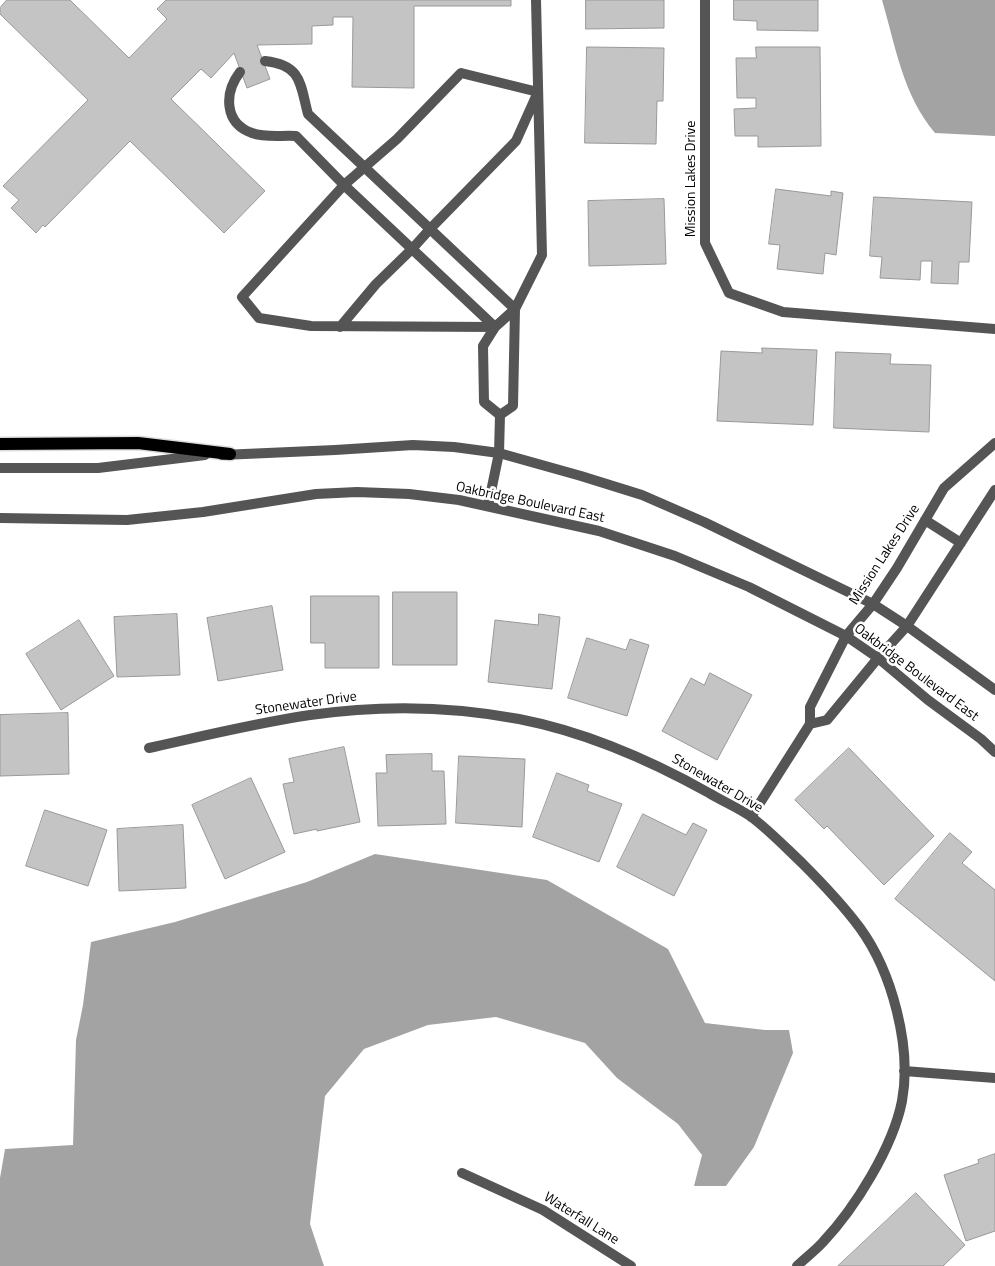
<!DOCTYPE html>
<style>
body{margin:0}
canvas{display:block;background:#fff}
</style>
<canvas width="995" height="1266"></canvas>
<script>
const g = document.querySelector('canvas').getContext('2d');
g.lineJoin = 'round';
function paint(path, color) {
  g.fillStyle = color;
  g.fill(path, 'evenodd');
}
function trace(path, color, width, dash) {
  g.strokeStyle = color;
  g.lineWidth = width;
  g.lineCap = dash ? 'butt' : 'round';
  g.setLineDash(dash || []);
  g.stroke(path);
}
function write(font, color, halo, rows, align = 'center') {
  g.font = font + ' "Titillium Web",sans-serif';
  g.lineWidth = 5;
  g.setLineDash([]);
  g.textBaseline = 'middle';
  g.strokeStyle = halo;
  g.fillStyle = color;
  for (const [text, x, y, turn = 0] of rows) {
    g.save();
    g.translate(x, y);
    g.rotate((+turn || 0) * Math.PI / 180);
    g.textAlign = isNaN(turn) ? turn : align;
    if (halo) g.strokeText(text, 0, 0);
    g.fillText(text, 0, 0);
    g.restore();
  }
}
paint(new Path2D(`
 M882 0H995V136L935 133C903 95 896 48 882 0Z
 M375 854 547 880 668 949 705 1023 765 1030H789L793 1053 754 1147 726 1186H694L702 1155 678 1124 617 1078 585 1043 496 1017 428 1025 364 1049 325 1096 310 1224 324 1266H0V1178L5 1149 73 1145 76 1040 83 1005 91 942 175 922 307 882Z`), '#a3a3a3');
const building = new Path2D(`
 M7 0H70L129 58 167 19 157 9 166 0H511V6H414V88L352 87 353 17H333V25L312 26V44L257 45 270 79 247 88 234 53 211 78 201 69 171 99 265 191 224 233 130 141 45 227 43 225 36 233 11 208 19 200 3 186 88 100 0 14V8Z
 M586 0H664V28L586 29Z
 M734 0H818V31L757 30V21L734 20Z
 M587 47 664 48 663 101H657L656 144 585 143Z
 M756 47H820L821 146 758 147V136H735L734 109 756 108V98H737L736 58H756Z
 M776 189 831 196V191L843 193 836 255 825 253 823 274 777 269 780 245 769 244Z
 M874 197 972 202 969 262H959L958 284 931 283 932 261H921L920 280 880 278 882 257 870 256Z
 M664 199 666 264 589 266 588 201Z
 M762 348 817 350 813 425 717 421 721 351 762 353Z
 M836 352 891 354 890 364 931 365 929 432 834 428Z
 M393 592H457V665H393Z
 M311 596H379V668H325V643H311Z
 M272 606 283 670 218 681 207 618Z
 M177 614 180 675 117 677 114 617Z
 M539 614 560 617 552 689 488 682 495 620 538 625Z
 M79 620 114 676 61 710 26 654Z
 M587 638 626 650 630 639 649 645 627 716 568 698Z
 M710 673 752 695 717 760 662 731 691 678 704 685Z
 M68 713 69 774 0 776V715Z
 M344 747 360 822 317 831V829L294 834 283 784 294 782 289 759Z
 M849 748 934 836 884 885 827 826 824 829 795 800Z
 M432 754V771H444L446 824 378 826 376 773H387L386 755Z
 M459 756 525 759 522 827 456 823Z
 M557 773 589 785 587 791 622 804 599 862 533 837Z
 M251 778 285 852 225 879 192 805Z
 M45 810 107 830 88 886 26 866Z
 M643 814 686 835 693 823 707 830 674 896 617 867Z
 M183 825 186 888 119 891 117 829Z
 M950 833 972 852 962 863 995 890V981L895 899Z
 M995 1154V1231L966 1241 944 1175 979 1163 978 1160Z
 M916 1193 965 1245 943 1266H838Z`);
paint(building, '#c4c4c4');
trace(building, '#999', 1);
const primary = new Path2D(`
 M0 444 138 443 230 454`);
trace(primary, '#dbdbdb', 15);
trace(new Path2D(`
 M265 61C302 65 300 84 308 114L515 309 513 406 500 415
 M240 72C224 93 224 123 252 133 266 138 282 135 296 136L344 185 495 327
 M340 327 376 284 412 249 430 229 516 141 538 92 461 73 397 139 344 185 242 297 259 318 311 326 495 327
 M500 415 484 402 483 346 495 327 515 309 542 255 536 0
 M488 506 499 453 500 415`), '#555', 10);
trace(new Path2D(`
 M705 0V243L729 293 783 312 995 329
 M222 455 335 450 413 445 454 447 499 453 581 476 642 495 704 522 873 604 907 626 995 690
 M0 468H98L205 455
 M0 518 127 520 203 512 316 494 357 492 409 494 459 500 599 531 675 556 749 587 846 636 878 658 928 700 981 739 995 752
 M925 520 961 543
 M810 724 827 720 878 658 907 626 995 490
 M149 748C203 736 256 723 310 715 379 705 451 706 519 719 586 732 650 760 709 793 722 801 737 807 750 816 768 829 785 847 802 863 822 883 843 905 860 928 892 972 912 1047 902 1101 893 1147 855 1208 823 1242 815 1251 805 1258 797 1266
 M751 817 810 724V707L846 636 873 604 897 568 944 488 995 443
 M904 1071 995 1078
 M462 1173 543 1210 631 1266`), '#555', 10);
trace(primary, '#000', 12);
write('14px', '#000', '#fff', [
 ["Mission Lakes Drive",692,179,-90],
 ["Oakbridge Boulevard East",530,503,12],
 ["Mission Lakes Drive",885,555,-57],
 ["Oakbridge Boulevard East",916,673,37],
 ["Stonewater Drive",306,704,-8],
 ["Stonewater Drive",717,784,30],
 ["Waterfall Lane",581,1219,32]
]);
</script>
